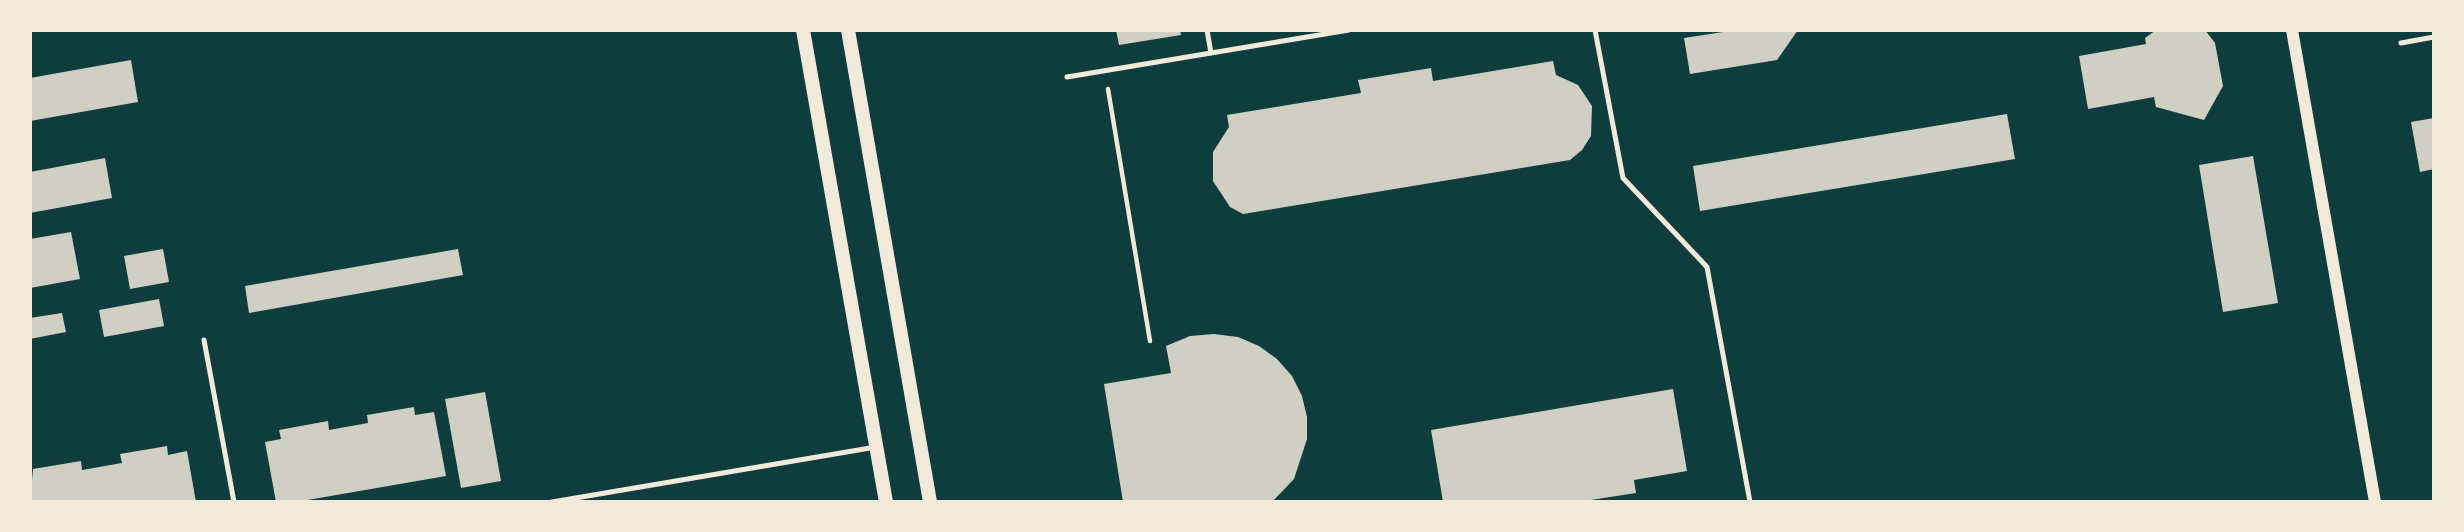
<!DOCTYPE html>
<style>
body{margin:0}
#map{position:relative;width:2464px;height:532px;overflow:hidden;background:#0f3d3e;font-family:Poppins,sans-serif}
canvas{display:block}
.frame{position:absolute;inset:0;border:32px solid #f1e9da;pointer-events:none}
</style>
<div id="map">
<canvas width="2464" height="532"></canvas>
<div class="frame"></div>
</div>
<script>
const g = document.querySelector('canvas').getContext('2d');
g.lineJoin = 'round';
function paint(path, color) {
  g.fillStyle = color;
  g.fill(path, 'evenodd');
}
function trace(path, color, width, dash) {
  g.strokeStyle = color;
  g.lineWidth = width;
  g.lineCap = dash ? 'butt' : 'round';
  g.setLineDash(dash || []);
  g.stroke(path);
}
paint(new Path2D(`
 M1116 30H1180L1181 35 1119 45Z
 M1736 30H1798L1777 60 1690 74 1684 38Z
 M2156 30H2205L2215 43 2223 86 2204 120 2156 107 2154 97 2088 109 2079 56 2146 44 2145 38Z
 M131 60 138 102 30 121V78Z
 M1553 61 1556 75 1578 85 1592 106 1591 136 1582 150 1570 160 1243 214 1230 207 1213 181V152L1229 127 1227 115 1361 93 1358 80 1431 68 1433 81Z
 M2007 114 2015 159 1700 211 1693 166Z
 M2434 118V169L2420 172 2411 122Z
 M2253 156 2278 303 2223 312 2199 165Z
 M105 158 112 198 30 213V172Z
 M71 232 80 279 30 288V239Z
 M163 249 169 282 130 289 124 256Z
 M458 249 463 275 249 313 245 286Z
 M159 299 164 326 104 337 99 310Z
 M62 313 66 332 30 339V318Z
 M1214 334 1238 337 1259 346 1277 359 1292 376 1302 396 1307 417V439L1294 479 1272 502H1123L1104 384 1171 373 1166 346 1190 336Z
 M1673 389 1687 471 1634 480 1636 493 1578 502H1517V500L1443 502 1431 430Z
 M485 392 501 481 461 488 445 399Z
 M414 407 415 415 434 412 446 476 296 502H276L265 442 281 439 279 430 328 421 329 430 368 423 367 415Z
 M167 446 168 455 187 451 196 502H30L33 469 81 461 82 470 122 463 120 454Z`), '#cfcfc3');
trace(new Path2D(`
 M1108 89 1150 341`), '#f1e9da', 4.5);
trace(new Path2D(`
 M1207 30 1211 53
 M1595 30 1623 178 1707 267 1750 502
 M2401 43 2434 37
 M1067 77 1349 30
 M204 340 234 502
 M552 502 876 447`), '#f1e9da', 5);
trace(new Path2D(`
 M2292 30 2375 502`), '#f1e9da', 12);
trace(new Path2D(`
 M803 30 886 502
 M848 30 930 502`), '#f1e9da', 14);
</script>
